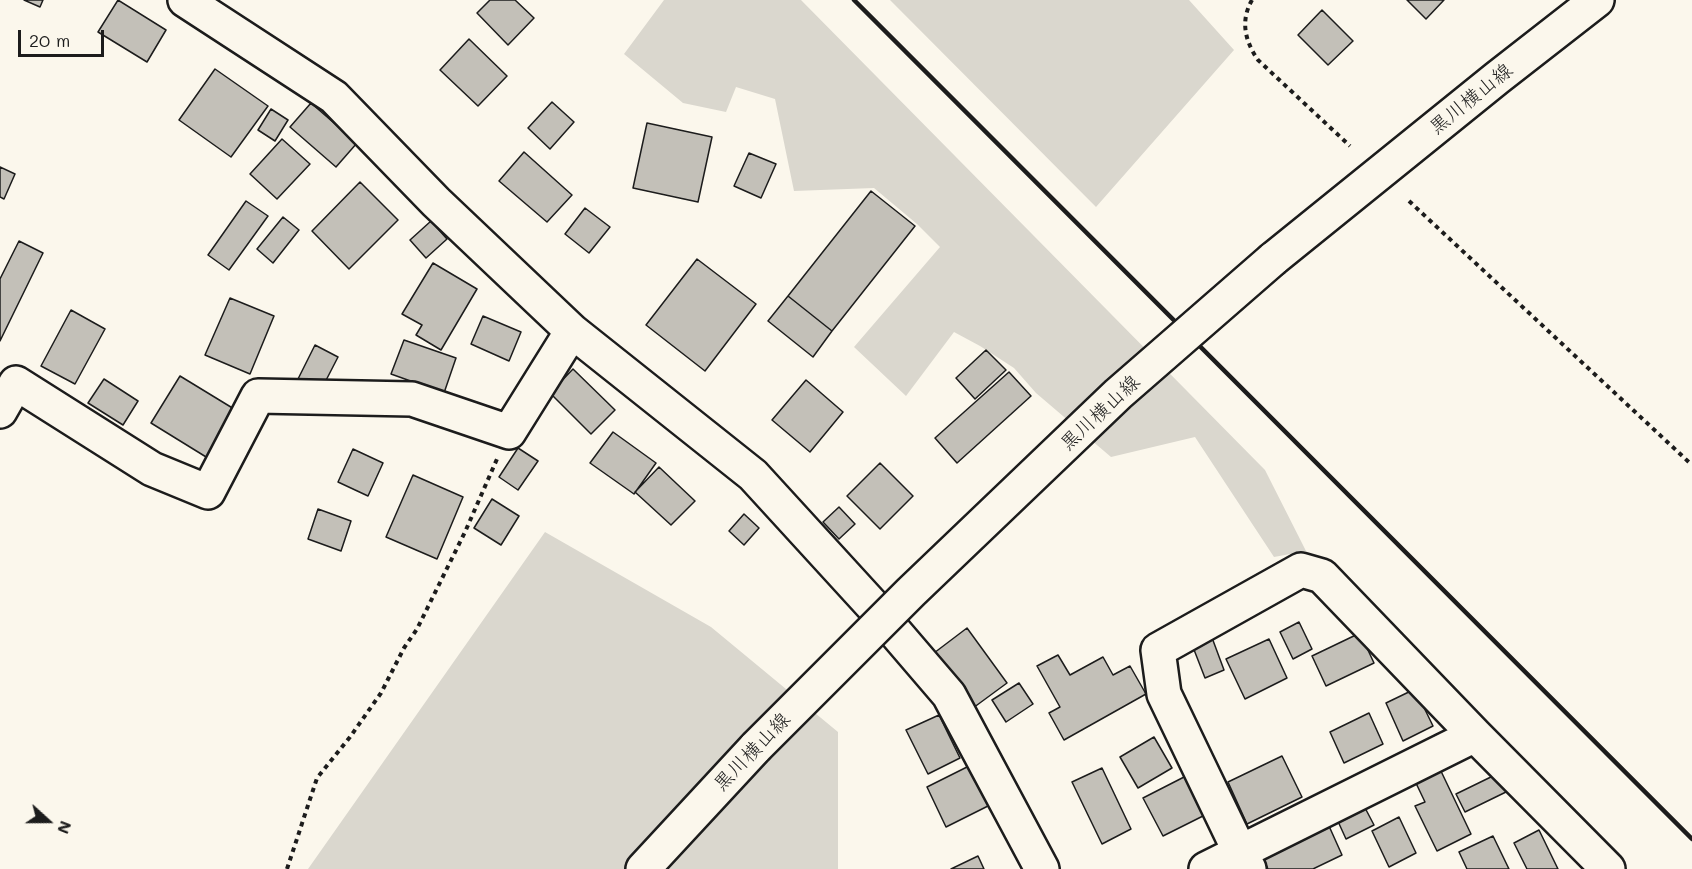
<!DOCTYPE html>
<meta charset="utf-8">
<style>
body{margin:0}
#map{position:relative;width:1692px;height:869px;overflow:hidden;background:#fbf7ec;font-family:Mali,sans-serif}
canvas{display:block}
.north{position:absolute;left:18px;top:791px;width:60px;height:60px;-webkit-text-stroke:4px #fbf7ec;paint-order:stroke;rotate:111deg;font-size:16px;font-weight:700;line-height:24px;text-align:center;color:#1c1c1c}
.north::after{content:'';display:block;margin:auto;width:21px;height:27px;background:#1c1c1c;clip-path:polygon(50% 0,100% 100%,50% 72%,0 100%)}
.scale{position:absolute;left:18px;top:30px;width:86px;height:27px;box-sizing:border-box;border:3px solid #1c1c1c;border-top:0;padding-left:8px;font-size:18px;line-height:21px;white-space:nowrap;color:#1c1c1c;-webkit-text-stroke:4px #fbf7ec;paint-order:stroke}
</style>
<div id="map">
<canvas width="1692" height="869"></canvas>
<div class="north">N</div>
<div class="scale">20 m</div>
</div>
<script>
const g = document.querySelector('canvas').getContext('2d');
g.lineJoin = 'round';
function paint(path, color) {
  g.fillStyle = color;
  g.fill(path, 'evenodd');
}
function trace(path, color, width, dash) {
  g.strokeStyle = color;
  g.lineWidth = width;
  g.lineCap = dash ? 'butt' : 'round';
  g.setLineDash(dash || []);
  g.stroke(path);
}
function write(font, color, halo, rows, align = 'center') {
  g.font = font + ' Mali,"Klee One",sans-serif';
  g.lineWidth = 4.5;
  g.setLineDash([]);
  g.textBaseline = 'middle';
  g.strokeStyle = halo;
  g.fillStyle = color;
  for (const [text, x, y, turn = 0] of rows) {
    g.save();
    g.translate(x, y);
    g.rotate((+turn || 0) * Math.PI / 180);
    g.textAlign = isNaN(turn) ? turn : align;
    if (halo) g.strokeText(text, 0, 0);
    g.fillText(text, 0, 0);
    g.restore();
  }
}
paint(new Path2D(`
 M664 0H801L1265 470 1306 551 1274 557 1195 437 1111 457 1036 393 1014 368 980 346 954 332 906 396 854 347 940 247 917 224 874 188 794 191 775 99 736 87 726 112 683 103 624 54Z
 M890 0H1189L1234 50 1096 207Z
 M545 532 711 627 838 732V869H308Z`), '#dad7ce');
const building = new Path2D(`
 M24 0H43L40 7Z
 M118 0 166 30 147 62 98 32Z
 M490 0H515L534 18 508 45 477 13Z
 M1407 0H1444L1426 19Z
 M1322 10 1353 41 1328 65 1298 35Z
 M469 39 507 76 478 106 440 70Z
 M215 69 268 106 231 157 179 120Z
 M552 102 574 122 550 149 528 128Z
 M311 103 357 143 336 167 290 127Z
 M271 109 288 120 275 141 258 130Z
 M647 123 712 137 698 202 633 188Z
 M282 139 310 164 277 199 250 174Z
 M524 152 572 195 547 222 499 181Z
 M749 153 776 164 761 198 734 186Z
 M0 167 15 174 4 199 0 197Z
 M360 182 398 220 349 269 312 231Z
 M871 191 915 226 832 331 788 296Z
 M246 201 268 216 229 270 208 255Z
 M585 208 610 227 589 253 565 234Z
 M283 217 299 230 273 263 257 249Z
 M431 221 447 239 426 258 410 240Z
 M19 241 43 253 0 341V279Z
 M697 259 756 304 705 371 646 325Z
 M433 263 477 289 441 350 416 335 422 325 402 314Z
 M788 296 832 331 813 357 768 321Z
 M230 298 274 316 250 374 205 355Z
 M71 310 105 329 75 384 41 366Z
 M483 316 521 332 509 361 471 344Z
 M404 340 456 358 444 393 391 374Z
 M315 345 338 357 320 392 297 381Z
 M986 350 1006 370 975 399 956 378Z
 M573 369 615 410 591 434 550 393Z
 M1009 372 1031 396 957 463 935 438Z
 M180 376 239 412 211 460 151 423Z
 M104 379 138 401 123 425 88 403Z
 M806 380 843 412 810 452 772 420Z
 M613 432 656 463 634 494 590 463Z
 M518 448 538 461 518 490 499 477Z
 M353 449 383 463 368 496 338 482Z
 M880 463 913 496 880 529 847 496Z
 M659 467 695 501 671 525 635 492Z
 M413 475 463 497 437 559 386 537Z
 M492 499 519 516 501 545 474 528Z
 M839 507 855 524 839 539 823 522Z
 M318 509 351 521 341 551 308 539Z
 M744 514 759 528 744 545 729 531Z
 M1299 622 1312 649 1293 659 1280 632Z
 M967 628 1007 683 973 708 934 653Z
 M1360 633 1374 663 1326 686 1312 656Z
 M1211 635 1224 670 1205 678 1191 642Z
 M1269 639 1287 678 1245 699 1226 659Z
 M1058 655 1070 675 1103 657 1113 675 1130 666 1146 694 1064 740 1049 713 1060 707 1037 666Z
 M1019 683 1033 704 1006 722 992 700Z
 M1415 689 1433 726 1403 741 1386 703Z
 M1369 713 1383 744 1344 763 1330 732Z
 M939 715 960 758 928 774 906 730Z
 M1154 737 1172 768 1138 788 1120 757Z
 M1282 756 1302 797 1247 824 1228 782Z
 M971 765 990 805 946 827 927 787Z
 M1439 767 1471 834 1437 851 1415 806 1425 802 1414 779Z
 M1102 768 1131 829 1102 844 1072 782Z
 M1497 774 1506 792 1465 812 1456 794Z
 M1186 776 1205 815 1163 836 1143 798Z
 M1363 804 1374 825 1346 839 1336 817Z
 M1399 817 1416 853 1389 867 1372 831Z
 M1329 826 1342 855 1313 869H1268L1263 858Z
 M1539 830 1558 869H1527L1514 843Z
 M1493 836 1509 869H1467L1459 852Z
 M978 856 984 869H951Z`);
paint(building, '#c3c0b8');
trace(building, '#1c1c1c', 1.5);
const minor = new Path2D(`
 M185 0 334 97 436 202 572 331 753 475 871 604 949 695 1042 869
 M0 411 16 383 152 469 208 492 258 396 412 399 509 432 572 331
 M1475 735 1240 852 1164 694 1158 650 1301 570 1322 576 1475 735 1608 869
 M1206 869 1240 852 1249 869`);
const major = new Path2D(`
 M1273 259 1497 78 1597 0
 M643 869 756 747`);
trace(minor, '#1c1c1c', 38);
trace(major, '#1c1c1c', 38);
trace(new Path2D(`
 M1252 0C1240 21 1245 41 1258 60L1350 146
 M1409 201 1692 465
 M287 869 317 778 350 737 381 693 404 648 417 629 465 532 497 459`), '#1c1c1c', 4, [4.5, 4.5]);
trace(minor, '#fbf7ec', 33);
trace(major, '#fbf7ec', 33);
trace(new Path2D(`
 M854 0 1692 839`), '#1c1c1c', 4.5);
const majorBridge = new Path2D(`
 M756 747 911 592 1118 394 1273 259`);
trace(majorBridge, '#1c1c1c', 38, []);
trace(majorBridge, '#fbf7ec', 33);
write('20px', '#1c1c1c', '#fbf7ec', [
 ["黒川横山線",1471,99,-39],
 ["黒川横山線",1100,413,-43],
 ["黒川横山線",752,752,-46]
]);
</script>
